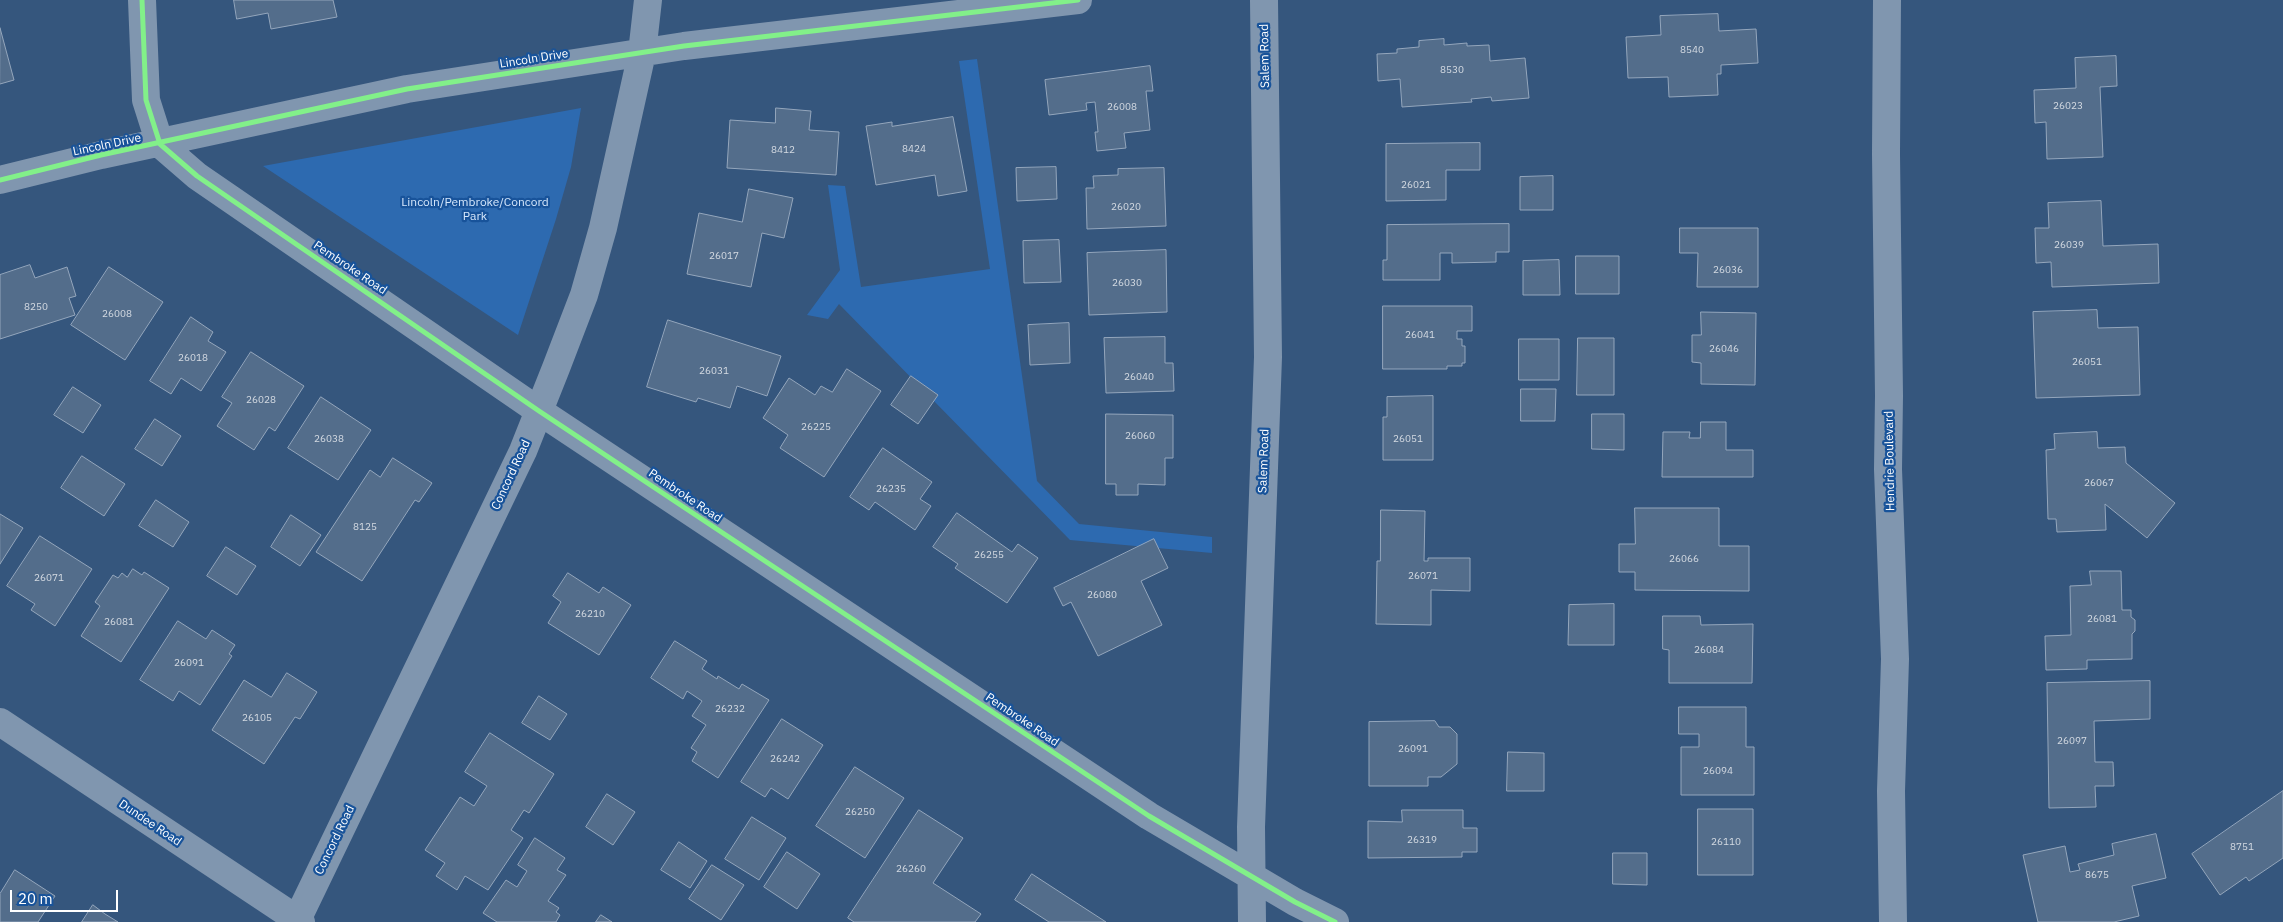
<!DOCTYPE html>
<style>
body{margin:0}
#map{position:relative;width:2283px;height:922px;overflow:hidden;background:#35567d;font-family:"IBM Plex Sans",sans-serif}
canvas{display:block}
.scale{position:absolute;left:10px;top:890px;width:108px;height:22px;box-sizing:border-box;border:2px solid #fff;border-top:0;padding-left:6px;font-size:15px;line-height:18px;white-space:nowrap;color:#fff;-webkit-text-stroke:4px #18539a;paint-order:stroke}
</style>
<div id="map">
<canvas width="2283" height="922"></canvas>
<div class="scale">20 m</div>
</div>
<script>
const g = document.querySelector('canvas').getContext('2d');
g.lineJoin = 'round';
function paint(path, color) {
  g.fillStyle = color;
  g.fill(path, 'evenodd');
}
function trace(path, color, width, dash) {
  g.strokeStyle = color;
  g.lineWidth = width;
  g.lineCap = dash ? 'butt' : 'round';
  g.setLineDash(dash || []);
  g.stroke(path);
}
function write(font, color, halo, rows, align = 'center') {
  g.font = font + ' "IBM Plex Sans",sans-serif';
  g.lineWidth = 4.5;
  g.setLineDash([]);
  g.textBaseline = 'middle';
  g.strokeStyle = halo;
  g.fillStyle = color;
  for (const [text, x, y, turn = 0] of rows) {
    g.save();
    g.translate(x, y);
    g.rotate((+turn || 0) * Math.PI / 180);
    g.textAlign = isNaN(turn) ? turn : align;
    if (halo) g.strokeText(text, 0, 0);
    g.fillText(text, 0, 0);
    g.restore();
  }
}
paint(new Path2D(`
 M977 59 1037 481 1079 524 1212 537V553L1070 540 839 304 828 319 807 315 840 270 828 185 845 186 861 287 990 269 959 61Z
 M581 108 571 167 556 219 518 335 263 166Z`), '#2d6ab0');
const building = new Path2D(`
 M234 0H333L337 17 271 29 268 13 237 19Z
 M1718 14 1719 31 1756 29 1758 63 1721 65V74H1717L1718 95 1669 97 1668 77 1628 78 1626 37 1661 35 1660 16Z
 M0 28 14 80 0 84Z
 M1444 39V45L1467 43V46L1489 45 1490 61 1525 58 1529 98 1492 101 1491 97 1471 99 1472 102 1402 107 1400 79 1378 81 1377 54 1397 53V49L1419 47V41Z
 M2116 56 2117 86 2100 87 2103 157 2047 159 2046 122 2035 123 2034 90 2076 88 2075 58Z
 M1150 66 1153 91H1146L1150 130 1124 133 1126 148 1097 151 1095 132H1098L1095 102 1086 103 1087 110 1049 115 1045 80Z
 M776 108 811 111 809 130 839 132 836 175 727 168 730 120 775 123Z
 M953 117 967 191 938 196 935 175 876 185 866 126 892 122V126Z
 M1480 143V170H1446V200L1386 201V144Z
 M1056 167 1057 199 1017 201 1016 168Z
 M1164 168 1166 226 1087 229 1086 188H1094L1093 176 1118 175V169Z
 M1553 176V210H1520V177Z
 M749 189 793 198 784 238 762 233 751 287 687 274 699 213 742 222Z
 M2101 201 2103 246 2158 244 2159 283 2052 287 2051 262 2036 263 2035 228H2049L2048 203Z
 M1509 224V252H1496V262L1452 263V253H1440V280H1383V260H1387V225Z
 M1680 228H1758V287H1697L1698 253H1680Z
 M1059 240 1061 282 1024 283 1023 241Z
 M1166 250 1167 312 1089 315 1087 253Z
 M1576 256H1619V294H1576Z
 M1559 260 1560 295H1523V261Z
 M30 265 35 278 67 267 76 296 69 298 75 315 0 339V275Z
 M109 267 163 302 125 360 71 325Z
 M1383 306H1472V331H1457V339H1462V346H1465V363H1462V366H1447V369H1383Z
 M2097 310 2098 328 2138 327 2140 395 2036 398 2033 312Z
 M1701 312 1756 313 1755 385 1701 384V363L1692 362V335H1701Z
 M191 317 213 332 208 341 226 352 201 391 181 378 171 394 150 381Z
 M668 320 781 356 767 396 737 386 730 408 698 398 696 402 647 387Z
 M1069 323 1070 363 1030 365 1028 325Z
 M1165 337V363H1173L1174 391 1106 393 1104 338Z
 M1578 338H1614V395H1577Z
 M1519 339H1559V380H1519Z
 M251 352 304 386 275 431 269 427 254 450 217 426 232 403 222 397Z
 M847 369 881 391 824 477 780 448 788 435 763 418 789 378 815 395 821 386 832 392Z
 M911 376 938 395 918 424 891 405Z
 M73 387 101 405 83 433 54 415Z
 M1521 389H1556L1555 421H1521Z
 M1433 396V460H1383V417H1387V397Z
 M321 397 371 430 338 480 288 448Z
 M1106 414 1173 415V458H1165V485L1138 484V495H1116V484H1106Z
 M1592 414H1624V450L1592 449Z
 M155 419 181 436 162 466 135 449Z
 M1701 422H1726V450H1753V477H1662L1663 432H1690L1689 438H1700Z
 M2097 432 2098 448 2125 447 2126 463 2175 503 2147 538 2105 504 2106 530 2057 532 2056 519H2048L2046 450 2055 449 2054 434Z
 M883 448 932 482 920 499 931 506 915 530 875 502 869 510 850 497Z
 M82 456 125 484 104 516 61 488Z
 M393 458 432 483 419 502 415 500 362 581 316 552 370 470 380 477Z
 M156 500 189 522 173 547 139 526Z
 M1635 508H1719V546H1749V591L1635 590V572H1619V544H1635Z
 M1381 510 1425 511 1424 561H1428V558H1470V591L1431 590V625L1376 624 1377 561H1380Z
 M957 513 1012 552 1018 544 1038 558 1007 603 955 568 958 564 933 547Z
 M0 514 23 528 0 564Z
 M291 515 321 535 300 566 271 547Z
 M40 536 92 569 55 626 31 610 35 604 7 586Z
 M1154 539 1168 568 1141 581 1162 625 1098 656 1071 602 1063 606 1054 588Z
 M226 547 256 566 237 595 207 576Z
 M133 569 142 575 144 572 169 588 121 662 81 636 100 606 95 602 113 575 118 578 122 573 127 577Z
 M2090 571H2121L2122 610H2131V617L2135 620V631L2132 634V659L2087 660V669L2046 670 2045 636 2071 635 2070 586 2091 585Z
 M568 573 599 593 603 587 631 605 599 655 548 623 561 602 553 596Z
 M1614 604V645H1568L1569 605Z
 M1663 616H1700L1701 625 1753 624 1752 683H1669V650L1663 649Z
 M178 621 206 639 212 630 235 645 229 654 232 656 200 705 179 691 173 701 140 680Z
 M675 641 707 661 702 669 717 679 718 676 739 689 742 684 769 700 718 778 692 761 697 752 691 748 706 725 692 716 702 701 687 691 683 699 651 678Z
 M287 673 317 692 300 719 295 717 264 764 212 730 244 680 271 697Z
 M2150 681V719L2094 721 2095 762H2113L2114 786H2095L2096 807 2049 808 2047 683Z
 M539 696 567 714 550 740 522 723Z
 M1679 707H1746V747H1754V795H1681V747H1699V734H1679Z
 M782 719 823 745 788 799 771 788 765 797 741 782Z
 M1435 721 1439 727H1450L1457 734V764L1441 777H1428V786H1369V722Z
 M490 733 554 774 529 813 524 810 511 830 523 838 488 890 465 876 457 890 436 876 445 863 425 850 460 797 474 806 487 786 465 772Z
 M1508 752 1544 753V791H1507Z
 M855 767 904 798 865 858 816 826Z
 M2283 791V858L2249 881 2246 877 2220 895 2192 854Z
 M607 794 635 812 613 845 586 827Z
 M1698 809H1753V875H1698Z
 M919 810 963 838 933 883 981 914 975 922H854L848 918Z
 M1402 810H1463V828H1477V852H1462V857L1368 858V821L1402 822Z
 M752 817 786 838 759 880 725 859Z
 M2156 834 2166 878 2132 886 2139 916 2114 922H2038L2023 855 2065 846 2070 872 2080 870 2078 864 2114 855 2112 844Z
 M535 838 565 858 557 870 566 875 548 901 559 908 556 912 560 915 556 922H497L483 913 506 880 517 887 527 871 518 865Z
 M679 842 707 861 690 888 661 870Z
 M787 852 820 874 797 909 764 887Z
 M1613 853H1647V885L1613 884Z
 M712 865 744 885 721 920 689 899Z
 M15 870 55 896 38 922H0V894Z
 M1032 874 1089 911 1106 922H1049L1015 900Z
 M93 905 105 914 118 922H82Z
 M601 915 612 922H596Z`);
paint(building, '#536d8b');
trace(building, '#94a6bc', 1);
trace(new Path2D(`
 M142 0 146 100 160 144 197 176 539 411 1149 816 1295 902 1335 922
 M1887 0 1886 154 1889 396 1888 469 1895 659 1891 791 1893 922
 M0 180 101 155 407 89 684 46 1078 0
 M0 722 301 922
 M296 922 523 451 556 368 584 295 603 228 642 53 648 0
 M1252 922 1251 827 1268 357 1264 0`), '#8096af', 28);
trace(new Path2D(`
 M142 0 146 100 160 144 197 176 539 411 1149 816 1295 902 1335 922
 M0 180 101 155 407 89 684 46 1078 0`), '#82f089', 5);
write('10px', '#d4dae2', null, [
 ["8540",1692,50],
 ["8530",1452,70],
 ["26023",2068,106],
 ["26008",1122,107],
 ["8424",914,149],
 ["8412",783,150],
 ["26021",1416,185],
 ["26020",1126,207],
 ["26039",2069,245],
 ["26017",724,256],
 ["26036",1728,270],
 ["26030",1127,283],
 ["8250",36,307],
 ["26008",117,314],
 ["26041",1420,335],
 ["26046",1724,349],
 ["26018",193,358],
 ["26051",2087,362],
 ["26031",714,371],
 ["26040",1139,377],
 ["26028",261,400],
 ["26225",816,427],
 ["26060",1140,436],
 ["26038",329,439],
 ["26051",1408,439],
 ["26067",2099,483],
 ["26235",891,489],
 ["8125",365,527],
 ["26255",989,555],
 ["26066",1684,559],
 ["26071",1423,576],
 ["26071",49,578],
 ["26080",1102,595],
 ["26210",590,614],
 ["26081",2102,619],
 ["26081",119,622],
 ["26084",1709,650],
 ["26091",189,663],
 ["26232",730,709],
 ["26105",257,718],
 ["26097",2072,741],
 ["26091",1413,749],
 ["26242",785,759],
 ["26094",1718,771],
 ["26250",860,812],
 ["26319",1422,840],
 ["26110",1726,842],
 ["8751",2242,847],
 ["26260",911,869],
 ["8675",2097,875]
]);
write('12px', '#fff', '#18539a', [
 ["Salem Road",1265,56,-91],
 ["Lincoln Drive",534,59,-9],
 ["Lincoln Drive",107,145,-12],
 ["Pembroke Road",350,268,34],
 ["Salem Road",1264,461,-88],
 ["Hendrie Boulevard",1890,461,-91],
 ["Concord Road",511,475,-65],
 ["Pembroke Road",685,496,34],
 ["Pembroke Road",1022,720,34],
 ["Dundee Road",150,823,34],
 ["Concord Road",335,840,-64]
]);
write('12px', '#d5e7fc', '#18539a', [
 ["Lincoln/Pembroke/Concord",475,203],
 ["Park",475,217]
]);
</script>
